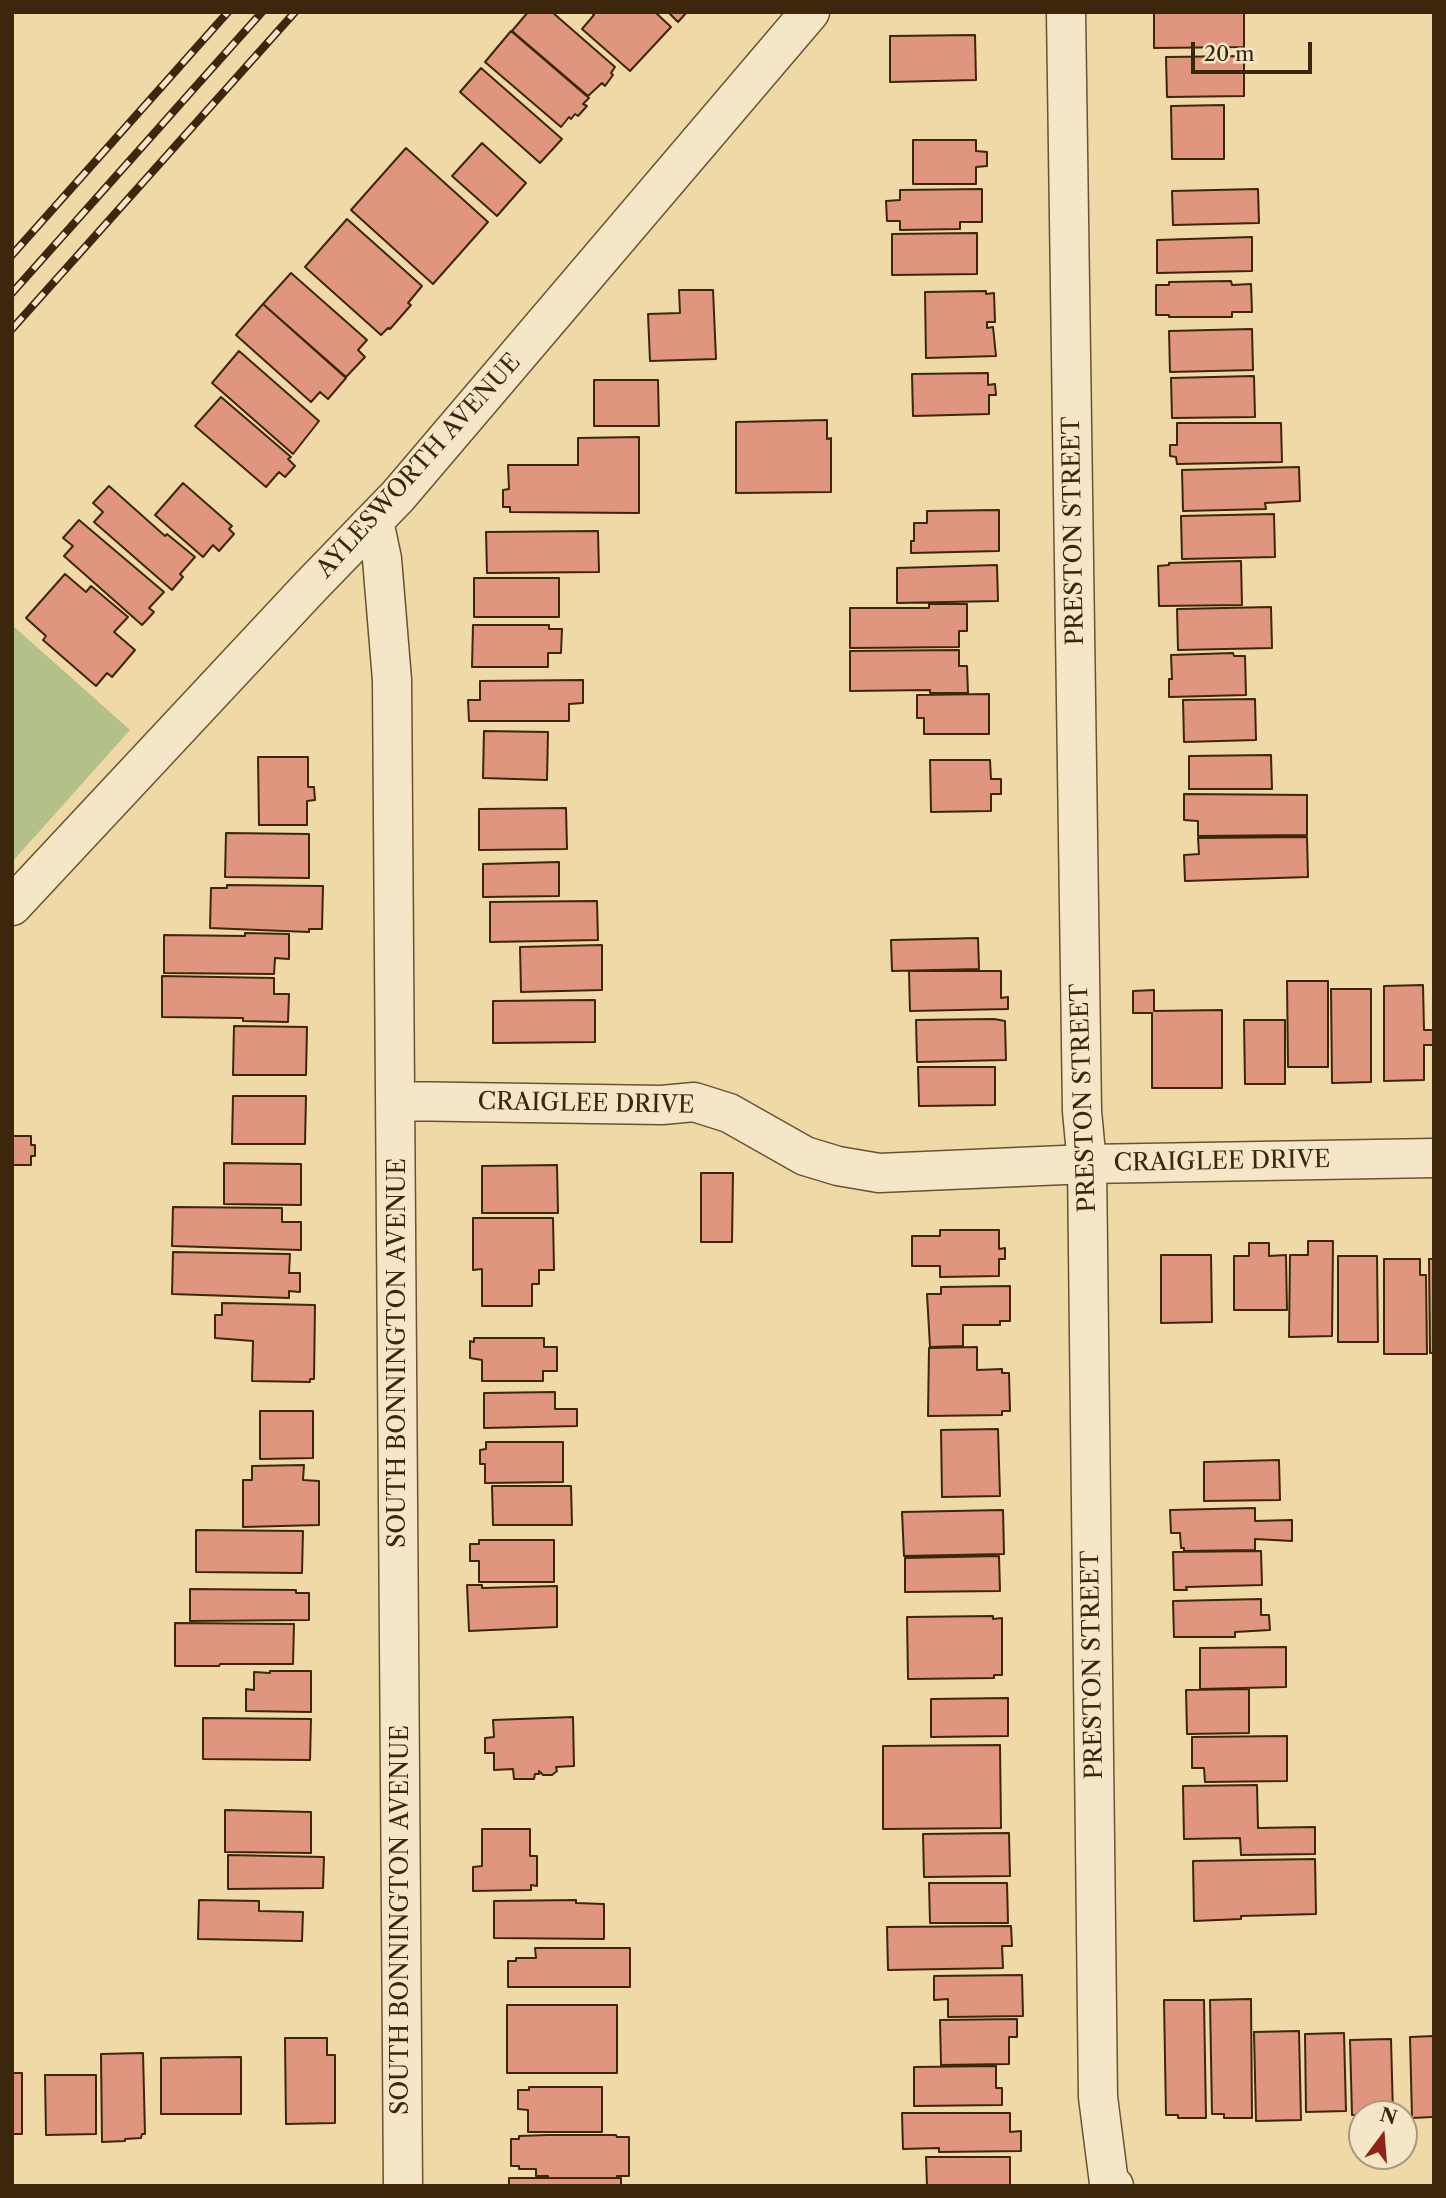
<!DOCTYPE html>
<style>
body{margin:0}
#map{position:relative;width:1446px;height:2198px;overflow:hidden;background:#eed9a7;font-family:"Libre Caslon Text",serif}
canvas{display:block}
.frame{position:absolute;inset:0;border:14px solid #3c260c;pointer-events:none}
.north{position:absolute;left:1348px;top:2100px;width:70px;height:70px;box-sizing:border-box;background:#f4e6c6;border:2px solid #aa997c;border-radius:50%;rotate:16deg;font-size:19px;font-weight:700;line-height:28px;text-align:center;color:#3c260c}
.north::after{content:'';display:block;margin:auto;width:24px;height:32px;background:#8f2418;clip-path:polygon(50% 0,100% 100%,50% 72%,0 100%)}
.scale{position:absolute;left:1191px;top:42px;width:121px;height:32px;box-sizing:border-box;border:4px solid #3c260c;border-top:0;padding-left:9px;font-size:21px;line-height:24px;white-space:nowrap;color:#3c260c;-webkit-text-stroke:5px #f4e6c6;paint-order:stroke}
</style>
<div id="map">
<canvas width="1446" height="2198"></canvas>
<div class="frame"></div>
<div class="north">N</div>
<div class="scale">20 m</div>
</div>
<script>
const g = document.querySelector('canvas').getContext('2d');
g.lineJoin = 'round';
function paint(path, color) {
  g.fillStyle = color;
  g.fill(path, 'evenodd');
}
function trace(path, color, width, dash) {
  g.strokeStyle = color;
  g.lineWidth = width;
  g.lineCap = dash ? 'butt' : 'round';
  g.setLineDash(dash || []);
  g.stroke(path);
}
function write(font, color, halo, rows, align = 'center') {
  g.font = font + ' "Libre Caslon Text",serif';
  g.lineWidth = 6;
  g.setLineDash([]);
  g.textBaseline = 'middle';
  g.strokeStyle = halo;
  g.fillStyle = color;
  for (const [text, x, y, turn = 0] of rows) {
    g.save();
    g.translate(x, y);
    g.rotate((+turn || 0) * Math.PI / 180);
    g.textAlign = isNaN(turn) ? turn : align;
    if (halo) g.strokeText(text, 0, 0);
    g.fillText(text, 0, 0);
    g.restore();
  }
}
paint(new Path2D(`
 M12 625 130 730 12 862Z`), '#b4c08a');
const building = new Path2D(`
 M528 12H552L615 67 611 73 613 75 605 86 602 83 588 96 512 31Z
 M591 12H655L671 27 630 71 582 29 594 15Z
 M668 12H687L678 22Z
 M1154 12H1244V47L1154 48Z
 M511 31 589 98 583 104 587 106 578 116 575 114 571 119 569 117 561 127 485 62Z
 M975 35 976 80 890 82V36Z
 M1244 56V96L1167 97 1166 57Z
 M481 68 562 139 540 163 460 92Z
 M1224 105V159H1172L1171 106Z
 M913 140H976V151L987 152V166L976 167V184H913Z
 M482 143 526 183 497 216 452 176Z
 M406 148 488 222 433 284 351 210Z
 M982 189V222H960V229L900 230V221H887L886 201 900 200V190Z
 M1258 189 1259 223 1173 225 1172 191Z
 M347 219 422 286 408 303 411 305 390 329 388 328 381 335 305 267Z
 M977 233V274L892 275V234Z
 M1252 237V271L1157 273V240Z
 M291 273 367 340 358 350 365 357 346 377 263 304Z
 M1231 281 1232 285 1251 284 1252 312H1232V317H1169V315H1156V285H1169V282Z
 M679 290H713L716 359 650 361 648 314 680 313Z
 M986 291V294L994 293 995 322H987V328L993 327 996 356 926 358 925 292Z
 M263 304 346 378 328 399 320 392 311 402 236 335Z
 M1252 329 1253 370 1170 372 1169 331Z
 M239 351 319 421 293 454 212 383Z
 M988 373V385L995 384 996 395H989V414L913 416 912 374Z
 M1254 376 1255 417 1172 418 1171 378Z
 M594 380H658L659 426H594Z
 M221 397 291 457 288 459 295 466 285 477 279 472 266 487 195 426Z
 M827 420V439L831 438V492L736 493V422Z
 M1177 423H1281L1282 462 1177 464 1176 457 1170 456V445H1177Z
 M639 437V513L510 512V507H503V490L509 489 508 465H578V438Z
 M1299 467 1300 501 1265 503 1266 509 1183 511 1182 470Z
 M183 483 232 526 229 529 234 534 219 551 213 545 203 557 155 515Z
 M109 486 165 536 167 534 195 557 180 574 183 577 172 590 94 522 103 512 93 503Z
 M999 510V551L911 553V541H914V523H927V511Z
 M1274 514 1275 557 1182 559 1181 516Z
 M79 520 164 592 149 608 154 612 142 625 64 556 73 546 63 538Z
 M598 531 599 572 487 573 486 532Z
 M1241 561 1242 605 1159 606 1158 566 1169 565V563Z
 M997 565 998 601 897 603V568Z
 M65 574 86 592 91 586 128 617 114 632 135 650 112 677 107 673 96 686 43 640 46 636 26 618Z
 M474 578H559V617H474Z
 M929 604H967V631H959V647L850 648V608H929Z
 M1271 607 1272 648 1178 650 1177 609Z
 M473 625H549V629H562L561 653H548V667H472Z
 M959 650V666H967L968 693H930V690L850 691V651Z
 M1233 653 1234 656H1245L1246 695 1169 697V679H1172L1171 655Z
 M583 680V703L569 704V721H469L468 700H480V681Z
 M989 694V734H924V718H917V695Z
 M1255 699 1256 740 1184 742 1183 700Z
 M484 731 548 732 547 780 483 778Z
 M1271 755 1272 789H1189V756Z
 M258 757H308V787H314L315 800 307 801V825H259Z
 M930 760H990L991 779H1001V794H991V811L931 812Z
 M1184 794 1307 795V835L1198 836V821L1184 820Z
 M566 808 567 849 479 850V809Z
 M226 833 309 834V878L225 877Z
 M1307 837 1308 877 1185 881 1184 855 1199 854 1198 838Z
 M559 862V896L483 897V864Z
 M227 885 323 886 322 929H309V932L210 928 211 888H227Z
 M597 901 598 940 490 942V902Z
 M245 933 289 934V959L275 958 274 974 164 973V935L245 936Z
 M978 938 979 969 892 971 891 940Z
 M602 945V990L521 992 520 947Z
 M909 971H1001V998L1008 997V1009L910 1011Z
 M162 976 274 978V994H289L288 1022 243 1021V1018L162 1017Z
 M1287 981H1328V1067H1288Z
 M1423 985 1424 1030H1433V1045H1424V1080L1384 1081V986Z
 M1331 989H1371V1082L1332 1083Z
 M1154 990V1011L1222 1010V1088H1152V1013H1133V991Z
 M595 1000V1042L493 1043V1001Z
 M994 1019 1005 1021 1006 1060 917 1062 916 1020Z
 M1244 1020H1285V1084H1245Z
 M234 1026 307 1027 306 1075H233Z
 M918 1067H995V1105L919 1106Z
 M233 1096H306L305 1144H232Z
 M12 1136H31V1145H35V1156H31V1165H12Z
 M224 1163 301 1164V1205L224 1204Z
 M557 1165 558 1213H482V1166Z
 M701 1173H733L732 1242H701Z
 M173 1207 282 1208V1222H301V1250L172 1246Z
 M473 1218H553L554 1270H539V1284H532V1306H482V1269L473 1270Z
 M940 1230H999V1249L1005 1248V1259H999V1276L940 1277V1266H912V1236H940Z
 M1308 1241H1333L1332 1336 1289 1337 1290 1255H1308Z
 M1249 1243H1269V1256L1286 1255 1287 1310H1234V1256H1249Z
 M173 1252 290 1254 289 1273H300V1292L289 1291V1298L172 1294Z
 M1161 1255H1211L1212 1322 1161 1323Z
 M1338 1256H1377L1378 1342H1338Z
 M1384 1259H1420V1275H1426L1427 1354H1384Z
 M1429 1259H1434V1353H1430Z
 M1010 1286V1321H1000V1325H963V1346L930 1347 927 1294H941V1287Z
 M222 1303 315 1305 314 1379H310V1382L252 1381 253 1341 215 1338V1315H222Z
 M474 1338H544V1347H557V1371H543V1381H482V1360L470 1358V1341L474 1342Z
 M977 1347V1370L1002 1369V1373H1009L1010 1411H1002V1415L928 1416 929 1348Z
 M555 1392V1409H577V1426L484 1428V1393Z
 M260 1411H313V1458L260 1459Z
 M998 1429 1000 1496 942 1497 941 1430Z
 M486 1442H563V1482L485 1483V1464H480V1450L486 1449Z
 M1279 1460 1280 1500 1204 1501V1462Z
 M304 1465 303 1480 319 1481V1525L243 1527V1480H252V1466Z
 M492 1486H571L572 1525H493Z
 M1255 1508V1521L1292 1520V1541L1255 1539V1550L1184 1551V1548H1181L1180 1533H1171L1170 1510Z
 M1003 1510 1004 1554 904 1556 902 1512Z
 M196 1530 303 1531 302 1573 196 1572Z
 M479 1540H554V1582H479V1561H470V1544H479Z
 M1261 1551 1262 1585 1186 1587 1187 1590H1174L1173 1552Z
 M999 1556 1000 1591 905 1592V1558Z
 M467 1585H482V1588L557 1586V1627L469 1631Z
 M190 1589 296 1590V1593H309V1620L190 1621Z
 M1261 1599V1615H1269L1270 1630 1235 1632V1637H1174L1173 1601Z
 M993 1616V1619L1002 1618V1675H994V1678L908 1679 907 1617Z
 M175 1623 294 1624 293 1664H220L219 1666H175Z
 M1286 1647V1687L1200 1689V1648Z
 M270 1671H311V1712L246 1711V1689L254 1690V1672L270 1673Z
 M1249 1689V1733L1187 1734 1186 1690Z
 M1008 1698V1736L931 1737V1699Z
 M573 1717 574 1766 556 1767 557 1771 552 1775H543L539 1771V1774H535L534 1779H514L513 1769 494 1770V1753H485V1738L494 1737 493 1720Z
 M203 1718 311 1719 310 1760 203 1759Z
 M1287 1736V1781L1205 1782 1204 1768H1192V1737Z
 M1000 1745 1001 1828 883 1829V1746Z
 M1257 1785 1258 1828 1315 1827V1854L1241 1855 1240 1838 1184 1839 1183 1786Z
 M225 1810 311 1812V1853L225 1852Z
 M482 1829H530V1856H537V1886L531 1885V1890L473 1891V1867L482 1866Z
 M1009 1833 1010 1876 924 1877 923 1834Z
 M228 1855 324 1857 323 1888 228 1889Z
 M1315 1859 1316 1914 1241 1916V1919L1194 1921 1193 1861Z
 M929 1883H1007L1008 1923H930Z
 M199 1900 259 1901V1911L303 1912 302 1941 198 1939Z
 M576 1900V1903L604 1904V1939L494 1938V1901Z
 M1011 1926 1012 1946H1002L1003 1968 888 1970 887 1927Z
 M535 1948H630V1987H508V1961H516V1958H536Z
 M1022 1975 1023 2016 948 2017V1999L934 2000V1976Z
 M1251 1999 1252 2118H1224V2114H1212L1210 2000Z
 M1164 2000H1204L1206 2118H1178V2115H1166Z
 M507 2005H617V2073H507Z
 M1017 2019V2037H1009V2064L941 2065 940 2020Z
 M1299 2031 1301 2120 1256 2121 1254 2032Z
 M1344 2033 1346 2111 1306 2112 1305 2034Z
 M1434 2036V2114L1432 2117 1412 2118 1410 2037Z
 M285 2038H327V2055H335V2123L286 2124Z
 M1391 2039 1393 2114 1352 2115 1350 2040Z
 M143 2053 145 2134H142L141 2138 125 2139V2141L102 2142 101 2054Z
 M241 2057V2114H161V2058Z
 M996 2066V2088H1002V2105L914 2106V2067Z
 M12 2073H22V2134H12Z
 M45 2075H96V2134L46 2135Z
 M529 2087H602V2132H528V2110L518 2109V2090H529Z
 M902 2113H1010V2132L1021 2131V2151L939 2152V2148L903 2149Z
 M548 2135H616L617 2137H629V2176H617V2178H548V2176H536V2169H519V2166H511V2139H519V2136Z
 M926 2157H1010V2186H927Z
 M509 2178H621V2186H509Z`);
paint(building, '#e0967e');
trace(building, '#3c260c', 2);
const minor = new Path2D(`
 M1066 12 1082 1111 1087 1164 1098 2097 1109 2183 1114 2186
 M374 521 382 559 392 680 403 2186
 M12 906 310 587 398 496 810 12
 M396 1101 662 1105 694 1102 729 1113 805 1156 838 1166 879 1173 1087 1164 1434 1158`);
trace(minor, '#685333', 41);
trace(minor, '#f4e6c6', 38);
const rail = new Path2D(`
 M12 255 228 12
 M12 293 262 12
 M12 329 295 12`);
trace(rail, '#3c260c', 8);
trace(rail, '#f4e6c6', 5, [16]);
write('24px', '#3c260c', '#f4e6c6', [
 ["AYLESWORTH AVENUE",419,466,-48],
 ["PRESTON STREET",1074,531,-91],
 ["PRESTON STREET",1084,1098,-92],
 ["CRAIGLEE DRIVE",586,1104,1],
 ["CRAIGLEE DRIVE",1222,1162,-1],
 ["SOUTH BONNINGTON AVENUE",398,1353,-90],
 ["PRESTON STREET",1093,1665,-91],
 ["SOUTH BONNINGTON AVENUE",401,1920,-90]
]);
</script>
